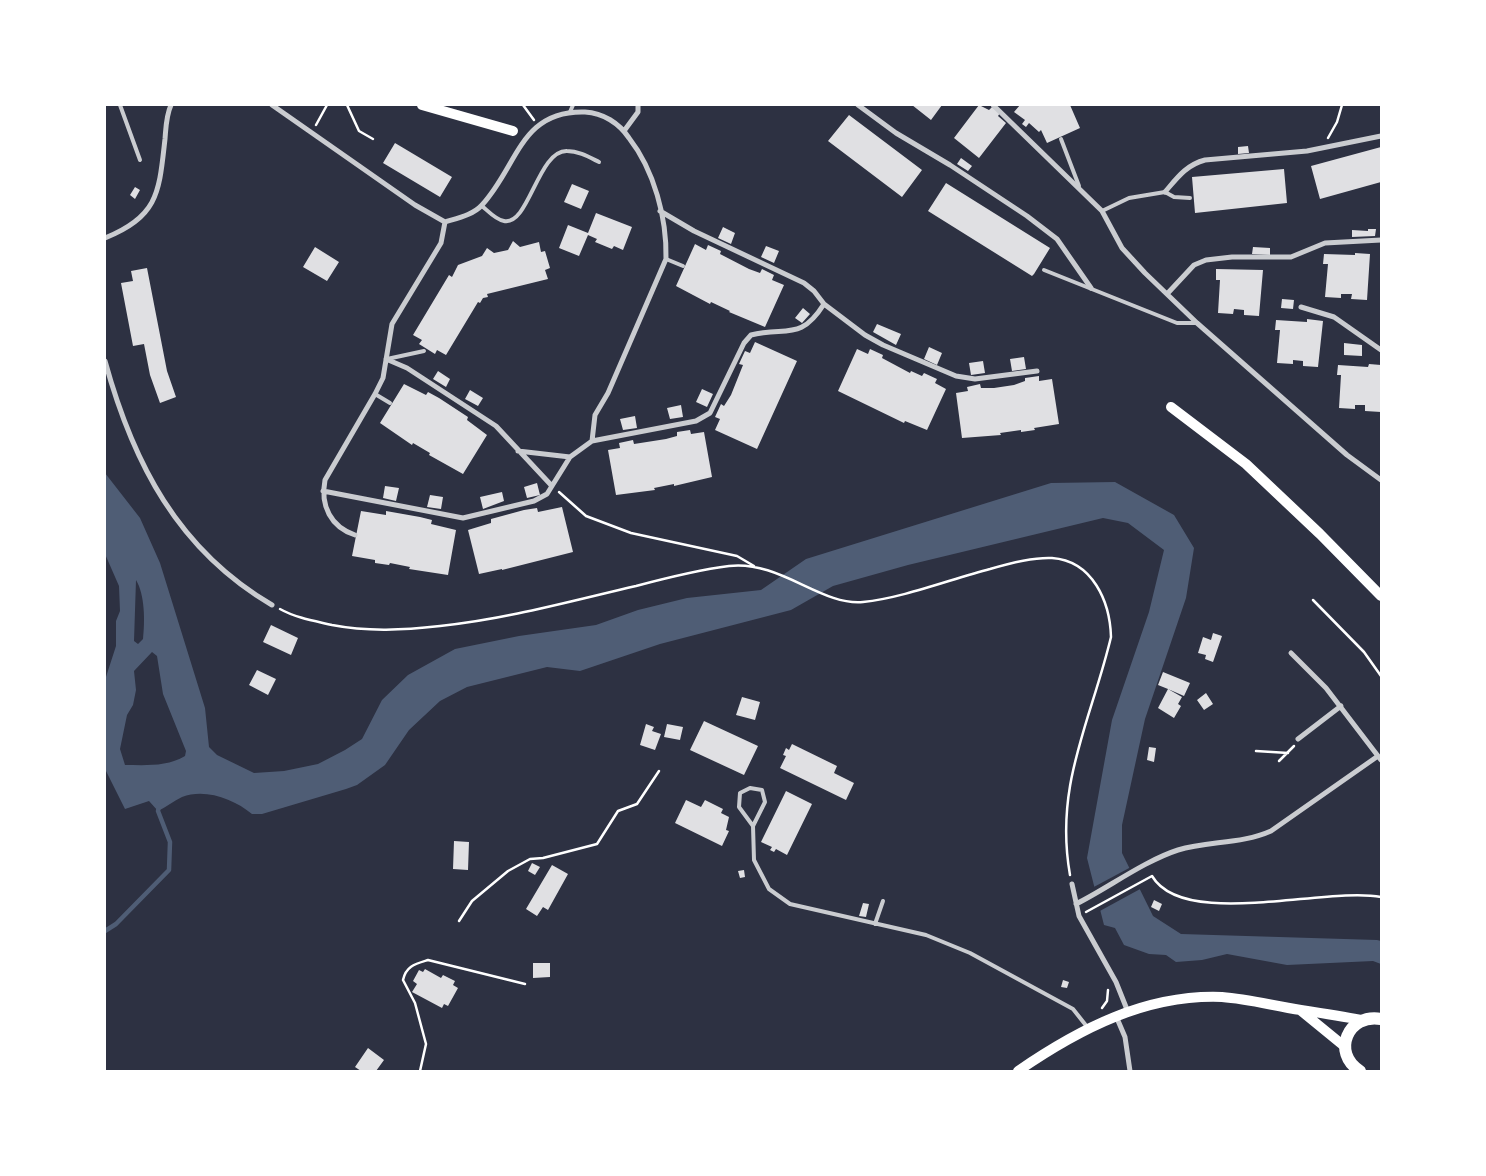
<!DOCTYPE html>
<style>
body{margin:0}
#map{position:relative;width:1486px;height:1176px;overflow:hidden;background:#2d3142;font-family:"DM Sans",sans-serif}
canvas{display:block}
.frame{position:absolute;inset:0;border:106px solid #fff;pointer-events:none}
</style>
<div id="map">
<canvas width="1486" height="1176"></canvas>
<div class="frame"></div>
</div>
<script>
const g = document.querySelector('canvas').getContext('2d');
g.lineJoin = 'round';
function paint(path, color) {
  g.fillStyle = color;
  g.fill(path, 'evenodd');
}
function trace(path, color, width, dash) {
  g.strokeStyle = color;
  g.lineWidth = width;
  g.lineCap = dash ? 'butt' : 'round';
  g.setLineDash(dash || []);
  g.stroke(path);
}
paint(new Path2D(`
 M105 473 140 518 160 563 205 708 209 747 217 755 254 773 284 771 318 764 345 750 362 739 382 700 408 675 455 649 519 636 596 625 638 610 687 598 761 590 806 559 1051 483 1115 482 1174 515 1194 548 1186 598 1145 719 1122 825V853L1153 916 1181 934 1377 940 1381 941V964L1373 961 1287 965 1227 954 1202 960 1176 962 1166 955 1149 954 1124 945 1115 928 1104 925 1087 858 1112 720 1149 612 1164 550 1128 523 1103 518 908 565 833 586 791 610 660 644 580 671 547 667 467 687 440 701 409 730 385 765 357 785 346 789 262 814H252C234 799 205 788 182 797 174 801 166 807 158 811L149 801 125 809 105 769V680L116 646V621L120 611 119 586 105 554ZM136 580C145 595 145 621 143 639L138 644 134 641ZM152 652 157 656 163 694 186 751 185 756C167 767 145 765 125 765L120 749 127 715 133 705 136 690 134 671Z`), '#4f5d75');
paint(new Path2D(`
 M1131 867 1142 888 1098 912 1092 888Z`), '#2d3142');
trace(new Path2D(`
 M105 931 116 924 169 870 170 842 158 811 159 805`), '#4f5d75', 4.5);
paint(new Path2D(`
 M912 105H942L931 120Z
 M979 105 989 110 992 107 1000 113 998 116 1006 123 979 158 954 138Z
 M1020 105H1070L1080 128 1047 143 1041 130 1039 132 1029 123 1026 127 1022 124 1025 120 1014 112Z
 M849 115 922 170 902 197 828 141Z
 M395 143 452 177 440 197 383 163Z
 M1248 146 1249 153 1238 154V147Z
 M1381 147V182L1320 199 1311 166Z
 M961 158 972 166 968 171 957 164Z
 M1284 169 1287 203 1195 213 1192 177Z
 M946 183 1050 248 1034 274 1032 276 928 211Z
 M572 184 589 191 581 209 564 202Z
 M135 187 140 190 135 199 130 195Z
 M596 213 632 227 623 250 614 246 612 249 595 242 597 239 588 235 579 256 559 248 568 225 588 233Z
 M723 227 735 233 731 244 718 238Z
 M1368 229H1376L1375 236 1352 237V230L1368 231Z
 M513 241 520 247 539 242 541 252 545 251 550 268 545 270 548 279 487 294 488 297 483 298 480 303 478 302 446 355 437 350 435 354 419 344 422 340 413 335 449 275 452 277 458 265 482 256 487 248 494 253 508 250Z
 M695 244 706 250 708 245 721 251 720 254 749 269 760 273 762 269 774 275 772 280 784 285 765 327 729 312 730 311 711 302 710 304 676 286Z
 M766 246 779 251 774 263 761 257Z
 M315 247 339 262 327 281 303 267Z
 M1253 247 1270 248V255L1252 254Z
 M1355 253 1370 254 1367 300 1351 299 1352 294H1341V298L1325 297 1328 264H1323L1324 254 1355 255Z
 M147 268 167 371 176 397 160 403 150 375 144 344 133 346 121 283 133 281 131 271Z
 M1216 269 1263 270 1259 316 1244 315V310L1234 309 1233 314 1218 313 1220 280H1216Z
 M1282 299 1294 300 1293 309 1281 308Z
 M803 308 810 314 802 323 795 318Z
 M1307 319 1323 321 1318 367 1303 366V361L1293 360V364L1277 363 1280 330H1275L1276 320 1307 322Z
 M877 324 901 334 896 345 873 332Z
 M755 342 797 361 757 449 715 430 720 419 715 417 721 404 724 406 731 395 743 365 739 364 745 351 750 353Z
 M1344 343 1362 345V356L1344 355Z
 M929 347 942 353 937 365 924 359Z
 M857 349 868 354 870 349 883 355 882 358 910 373 911 371 922 376 924 373 937 379 935 383 946 389 927 430 905 421 904 423 838 391Z
 M1024 357 1026 369 1012 371 1010 359Z
 M983 361 985 373 971 375 969 363Z
 M1369 364 1381 365V412L1365 411V405H1355V409L1339 408 1341 375H1337L1338 365 1368 367Z
 M438 371 450 379 446 387 433 379Z
 M1039 376V381L1052 379 1059 424 1034 428 1035 430 1021 432V430L1000 433 1001 435 962 438 956 393 968 391 967 387 980 384 981 388H994L1014 385 1025 381V378Z
 M404 384 426 395 428 392 439 398 468 417 467 420 487 435 463 474 429 455 430 453 413 443 412 445 380 423Z
 M702 389 713 394 707 407 696 402Z
 M470 390 483 398 478 406 465 399Z
 M681 405 683 417 670 419 667 408Z
 M635 416 637 428 623 430 620 419Z
 M690 430 691 434 704 432 712 477 674 486V484L654 488 655 490 616 495 608 450 620 448 619 443 633 440 634 444 666 439 677 436V432Z
 M537 483 540 495 527 498 524 487Z
 M385 486 399 488 396 501 383 498Z
 M502 492 504 501 483 509 480 497Z
 M430 495 443 497 441 509 427 507Z
 M562 507 573 552 502 570V569L479 574 468 530 491 523V519L524 510 537 508 538 512Z
 M361 511 386 515V511L420 517 432 520 431 524 456 530 448 575 409 569 410 567 390 563 389 565 375 563V560L352 556Z
 M271 625 298 638 291 655 263 642Z
 M1213 633 1222 636 1213 662 1205 659 1206 655 1198 653 1203 637 1211 640Z
 M257 670 276 679 268 695 249 685Z
 M1163 672 1190 683 1184 696 1168 689 1182 697 1178 704 1181 706 1174 718 1158 708 1168 689 1158 685Z
 M1206 693 1213 704 1204 710 1197 700Z
 M742 697 760 702 755 720 736 715Z
 M704 721 758 746 744 775 690 750Z
 M646 724 654 727 652 731 661 734 655 750 640 745Z
 M667 724 683 727 680 740 664 737Z
 M792 744 837 766 834 773 854 783 846 800 780 768 786 756 783 755 786 748 789 750Z
 M1149 747 1156 748 1154 762 1147 760Z
 M786 791 812 804 787 855 776 849 774 852 770 850 772 847 761 842Z
 M686 800 701 807 705 800 723 809 721 813 729 817 726 830 729 831 722 846 675 823Z
 M454 841 469 842 468 870 453 869Z
 M532 863 540 867 535 875 528 871Z
 M552 865 568 874 548 910 543 907 537 916 526 909Z
 M744 870 745 877 740 878 738 871Z
 M1154 900 1162 904 1159 911 1151 907Z
 M863 903 869 904 866 917 859 916Z
 M533 963H550V977L533 978Z
 M425 969 441 978 443 975 455 981 453 985 458 988 448 1006 444 1004 442 1008 412 992 417 984 413 981 419 970 423 972Z
 M1063 980 1069 982 1067 988 1061 987Z
 M368 1048 384 1060 376 1071H361L355 1067Z`), '#e0e0e3');
trace(new Path2D(`
 M347 105 359 131 373 139
 M523 105 534 120
 M316 125 327 105
 M1328 138 1337 122 1342 105
 M559 492 586 516 631 533 737 556 754 566
 M1313 600 1364 652 1381 676
 M280 609C296 618 315 621 332 625 368 632 404 630 440 626 507 619 571 601 636 586 666 578 697 570 729 566 780 560 821 606 863 602 903 598 951 579 990 569 1010 563 1032 557 1052 558 1093 561 1110 602 1111 637 1091 721 1054 785 1070 875
 M1256 751 1288 753
 M1279 761 1294 746
 M1086 912 1152 876C1184 930 1326 886 1381 897
 M459 921 472 901 508 871 530 859 543 858 597 844 618 811 637 804 659 771
 M1102 1008 1107 1001 1108 990
 M420 1071 426 1044 415 1003 403 980C406 966 415 964 428 960L525 984`), '#fff', 2.5);
trace(new Path2D(`
 M120 105 140 160
 M570 112 573 105
 M1061 139 1079 186
 M482 206C488 211 496 220 504 221 529 226 538 150 567 151 579 151 589 157 599 162
 M1102 211 1129 198 1165 192 1174 197 1190 198
 M666 259 683 266
 M1044 270 1177 323H1197
 M387 359 424 351
 M375 394 390 403
 M753 826 739 807 740 793 750 788 762 790 765 802 753 826 754 860 769 889 790 904 926 935 970 953 1073 1009 1088 1028
 M875 924 883 901`), '#caccd0', 4);
trace(new Path2D(`
 M272 105 415 205 445 222C458 218 473 215 482 205 518 166 520 110 585 112 603 113 619 123 629 138 654 170 667 218 666 259L608 393 595 415 592 441 570 457 547 494 534 501 463 518 323 491
 M858 105 896 133 950 165 1027 216 1057 239 1091 288
 M993 105 1102 211 1122 248 1145 273 1197 323 1347 455 1381 480
 M624 131 638 112V105
 M1165 192C1177 178 1186 165 1205 160L1307 151 1381 136
 M660 211 694 231 804 283 814 291 824 304 865 335 883 345 956 376 975 379 1037 371
 M105 238C159 216 159 192 165 139 166 127 166 116 171 105
 M1167 294 1194 265 1206 260 1232 257H1291L1325 243 1381 240
 M1301 307 1334 317 1381 350
 M386 359 407 368 496 426 551 485
 M105 361C133 463 178 550 272 605
 M592 441 696 421 710 413 744 343 751 335C786 326 800 342 824 304
 M518 451 570 457
 M355 535C331 527 320 506 325 480L375 394 383 378 392 324 441 243 445 222
 M1291 653 1326 688 1381 760
 M1298 739 1341 706
 M1072 884 1079 916 1116 982 1128 1012
 M1076 904C1108 888 1144 861 1178 850 1208 841 1242 844 1271 831L1378 756
 M1116 1016 1125 1037 1130 1071`), '#caccd0', 5);
trace(new Path2D(`
 M422 105 513 131
 M1171 407 1246 464 1320 534 1381 596
 M1300 1010 1344 1046
 M1018 1071C1079 1029 1146 994 1222 997 1249 999 1274 1006 1301 1010 1321 1013 1341 1016 1361 1020`), '#fff', 10);
trace(new Path2D(`
 M1360 1071C1331 1053 1348 1013 1381 1019`), '#fff', 12);
</script>
